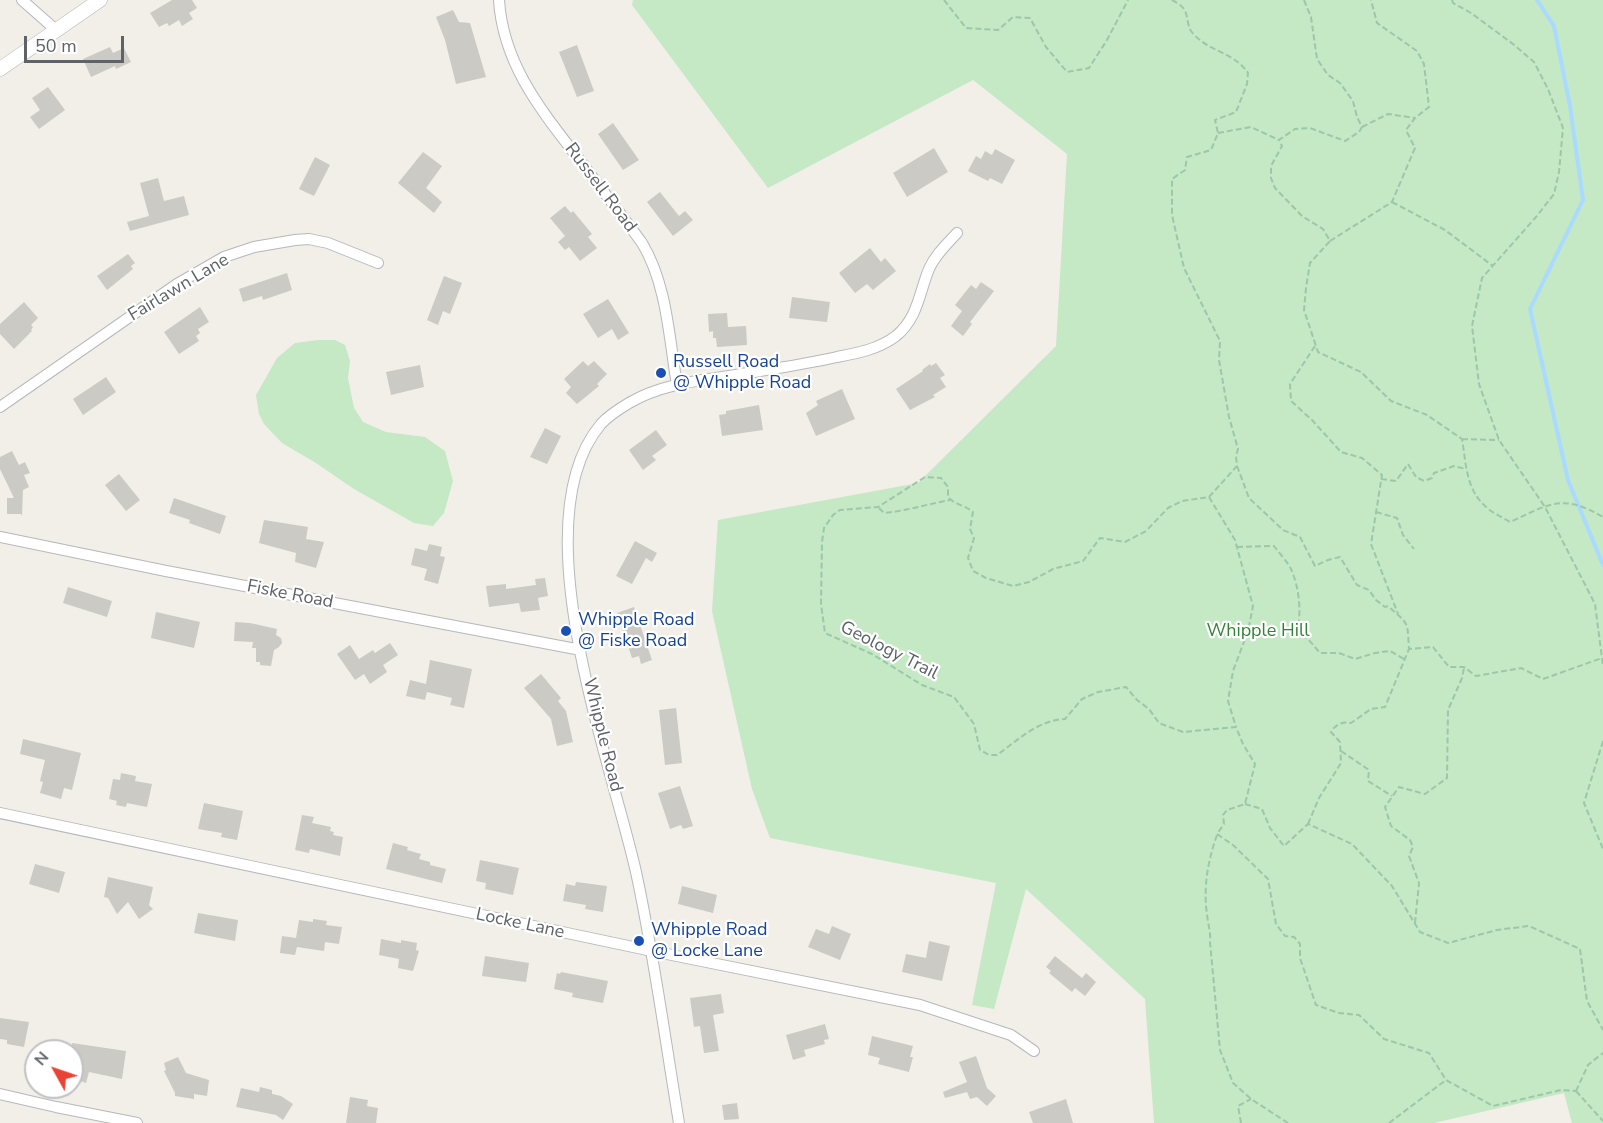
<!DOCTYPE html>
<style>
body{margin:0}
#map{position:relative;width:1603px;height:1123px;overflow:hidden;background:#f1efe8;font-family:"Nunito Sans",sans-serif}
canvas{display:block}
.north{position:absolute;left:24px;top:1039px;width:60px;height:60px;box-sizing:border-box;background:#fff;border:2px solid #bfc1c3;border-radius:50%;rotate:310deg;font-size:16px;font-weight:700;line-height:24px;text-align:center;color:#5f6368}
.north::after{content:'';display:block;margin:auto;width:21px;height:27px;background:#ea4335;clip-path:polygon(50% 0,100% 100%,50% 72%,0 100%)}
.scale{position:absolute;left:24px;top:36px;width:100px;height:27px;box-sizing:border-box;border:3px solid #5f6368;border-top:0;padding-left:8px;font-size:18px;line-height:21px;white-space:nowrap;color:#5f6368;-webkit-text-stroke:4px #fff;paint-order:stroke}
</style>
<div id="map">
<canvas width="1603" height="1123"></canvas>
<div class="north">N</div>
<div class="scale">50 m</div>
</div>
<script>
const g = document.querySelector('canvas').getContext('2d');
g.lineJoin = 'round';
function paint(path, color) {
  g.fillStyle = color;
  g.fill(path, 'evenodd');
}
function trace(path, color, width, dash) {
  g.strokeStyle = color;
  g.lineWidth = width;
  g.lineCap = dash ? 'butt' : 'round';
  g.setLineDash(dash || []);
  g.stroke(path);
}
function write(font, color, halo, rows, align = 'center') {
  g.font = font + ' "Nunito Sans",sans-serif';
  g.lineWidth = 4.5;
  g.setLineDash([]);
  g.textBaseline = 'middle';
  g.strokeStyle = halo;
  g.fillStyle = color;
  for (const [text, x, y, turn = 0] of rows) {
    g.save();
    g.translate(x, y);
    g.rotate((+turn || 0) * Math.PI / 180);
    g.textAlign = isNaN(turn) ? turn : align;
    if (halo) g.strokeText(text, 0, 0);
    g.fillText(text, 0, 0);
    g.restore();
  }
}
paint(new Path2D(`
 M633 0H1603V1123H1572L1564 1093 1434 1123H1154L1145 999 1026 889 994 1009 972 1005 996 883 770 838 752 789 712 611 718 520 918 483 1056 346 1067 154 973 80 768 188 632 5Z
 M318 340H335L345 345 350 361 348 378 354 408 363 422 386 432 425 437 445 451 453 481 444 513 433 526 414 523 354 489 316 463 282 443 264 424 259 414 256 395 277 358 295 343Z`), '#c5e8c5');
trace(new Path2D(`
 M1537 0 1554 26 1570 106 1583 200 1530 309 1568 480 1603 565`), '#aadaff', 4);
paint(new Path2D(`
 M172 0H192L197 8 189 13 193 19 182 26 179 20 169 26 167 23 159 27 150 13Z
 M453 10 459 22 470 23 486 77 456 84 445 40 436 17Z
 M577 45 594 91 577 97 559 52Z
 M110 47 113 53 124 48 131 62 116 69 115 66 91 77 83 59Z
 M48 87 65 110 39 129 30 117 40 110 32 98Z
 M613 123 639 160 623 170 598 134Z
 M934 148 948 172 907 197 893 173Z
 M995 149 1015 160 1002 184 990 178 988 181 968 171 976 156 981 159 985 151 992 155Z
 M423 152 442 166 426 188 442 202 434 213 398 183Z
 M315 157 330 165 314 196 299 189Z
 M158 178 164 201 184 196 189 215 130 231 127 222 149 216 140 183Z
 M660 192 679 216 685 211 693 220 673 236 647 202Z
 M565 206 571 213 573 211 592 234 588 237 597 248 580 261 569 247 565 250 558 242 565 236 550 218Z
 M870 248 881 262 885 258 896 271 873 290 867 284 855 293 839 273Z
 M128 254 135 263 131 266 133 269 107 290 97 276Z
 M287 273 292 290 263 300 262 296 243 302 239 289Z
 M444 276 462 283 450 314 443 311 438 325 427 320Z
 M981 282 994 291 970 322 972 324 963 336 951 326 962 311 955 305 971 285 976 289Z
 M792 297 830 302 827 322 789 318Z
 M608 299 629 333 618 340 612 329 598 338 583 314Z
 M24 302 38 318 31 325 33 327 31 330 32 331 14 349 0 334V324Z
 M200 307 209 322 198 329 200 333 196 336 199 341 179 354 164 332Z
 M727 313 728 327 746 326 747 345 717 347 716 338H713V331L709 332 708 314Z
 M583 361 588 366 594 361 607 374 597 384 599 386 577 404 566 393 571 387 564 379Z
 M936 363 945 375 940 378 946 387 933 395 935 397 910 410 896 389 923 371 922 370 930 364 931 366Z
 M420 365 424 387 391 395 386 372Z
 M106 377 116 392 83 415 73 399Z
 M842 389 855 419 816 436 806 413 818 405 816 401Z
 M759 405 763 430 722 436 719 415 726 414V411Z
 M545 428 561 436 547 464 530 457Z
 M656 430 667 445 652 456 656 460 643 470 629 450Z
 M12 451 19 465 25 462 30 473 24 475 29 487 23 490 22 516 21 514H7V498H14L0 469V457Z
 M119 474 140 500 126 511 105 485Z
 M174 498 226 516 220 534 189 523 190 520 169 513Z
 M264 520 308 527 306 539 324 542 316 568 295 562 296 553 259 543Z
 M635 541 657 553 652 562 646 558 632 584 616 576Z
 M429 544 442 547 440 556 445 557 438 584 424 580 427 569 411 565 415 548 427 551Z
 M545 578 548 596 538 598 540 610 521 612 519 603 489 607 486 586 506 584V589L536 585 535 579Z
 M68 587 112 601 107 617 63 603Z
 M634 607 652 660 641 664 639 656 632 658 617 613Z
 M156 612 200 622 194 648 151 638Z
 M235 622 250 623 277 629 276 635 281 638 282 643 279 647 274 650 271 666 260 665V662H256V648H252L253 642 234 641Z
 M390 643 398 655 383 665 387 672 370 684 364 674 355 680 337 654 350 645 359 659 373 650 375 653Z
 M430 660 472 669 464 708 450 705 452 698 427 692 425 700 406 696 410 680 426 684Z
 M541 674 561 698 558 701 566 711 573 742 557 746 551 719 524 688Z
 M676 708 682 763 665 765 659 710Z
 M23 739 81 753 72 790 64 788 61 799 40 793 43 782 40 781 45 760 20 754Z
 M121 773 136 776 135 781 152 784 147 807 127 803 126 807 116 805 117 801 109 799 113 779 120 780Z
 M680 786 693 826 683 829 681 825 670 829 658 793Z
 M204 803 243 811 237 840 221 837 222 833 198 829Z
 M302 815 314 817 312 823 331 827 330 831 334 832 333 835 343 837 340 856 310 849 309 853 295 850Z
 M393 843 408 847 407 850 421 854 419 859 430 862V865L446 869 442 883 386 869Z
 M480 860 519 868 513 895 485 889 486 883 476 881Z
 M35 864 65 872 59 893 29 884Z
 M108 877 153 887 149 905 153 909 139 919 128 902 117 914 108 898 104 897Z
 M576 882 607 886 603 912 585 909 586 905 563 901 566 884 575 886Z
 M682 886 717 895 713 913 678 904Z
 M198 913 238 920 235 941 194 933Z
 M313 919 327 921 326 925 342 927 339 944 325 942 324 951 297 947 295 955 280 953 282 936 296 938 299 920 313 922Z
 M832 926 851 934 840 960 808 947 816 929 829 934Z
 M381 939 401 943V940L417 943 416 950 419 951 413 971 398 968 399 959 379 955Z
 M929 941 950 946 942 981 902 972 906 954 926 958Z
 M485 956 529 963 526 982 482 976Z
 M1055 956 1082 978 1086 973 1096 982 1085 996 1075 988 1072 992 1049 973 1051 971 1046 967Z
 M561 972 608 981 603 1003 572 997 573 993 554 989 557 973 560 974Z
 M721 994 724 1013 713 1015 719 1051 704 1053 700 1026 694 1027 690 998Z
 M0 1018 29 1022 24 1047 7 1044V1040L0 1039Z
 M825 1024 829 1039 824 1040 825 1044 804 1050 806 1056 793 1060 786 1035Z
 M872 1036 913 1046 910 1057H913L909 1072 878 1064 880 1058 868 1055Z
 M72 1043 126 1051 122 1079 89 1072 86 1083 72 1078Z
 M976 1056 987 1088 996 1096 987 1106 977 1097 970 1099 967 1092 945 1098 943 1092 967 1082 959 1062Z
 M178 1057 186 1073 209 1080 207 1096 194 1094V1099L175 1096V1093L164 1071 166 1070 164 1063Z
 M260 1087 272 1090V1094L281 1096 293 1104 283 1120 276 1115 236 1107 241 1088 259 1092Z
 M350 1097 368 1100 367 1106 378 1108 376 1123H346Z
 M1066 1099 1073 1123H1033L1029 1112Z
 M737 1103 739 1119 724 1120 722 1105Z`), '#cccac5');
const minor = new Path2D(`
 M22 0 56 30
 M499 0C503 64 541 110 578 158 599 186 621 214 642 243 667 284 669 338 677 385
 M0 407 177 284 224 257 254 247 295 240 309 239 328 243 378 263
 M0 537 166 571 581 650
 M0 813 652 951 920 1005 1011 1035 1034 1051
 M0 1094 56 1107 137 1123
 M679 1123C665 1039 654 955 636 872 611 760 519 521 601 424 609 415 619 409 629 403 659 385 695 381 729 376 765 370 802 365 837 357 858 353 879 349 896 336 918 318 919 293 929 269 935 255 947 244 957 233`);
const tertiary = new Path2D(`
 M0 69 100 0`);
trace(minor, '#b5b8bc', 12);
trace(tertiary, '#b5b8bc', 15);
trace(new Path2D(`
 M944 0 966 28 998 30 1013 17 1030 18 1046 47 1067 72 1089 68 1107 40 1128 0
 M1172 0C1176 2 1182 6 1184 9 1188 15 1187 25 1191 31 1207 52 1233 51 1248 73L1247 84 1236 112 1215 120 1218 133 1211 150 1187 157 1185 170 1172 179V215L1184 268 1220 341 1219 360 1229 417 1238 449 1236 456 1237 466 1209 497 1182 501 1168 508 1146 531 1125 542 1100 538 1083 561 1053 569 1029 582 1013 586 986 578 973 571 968 558 974 538 970 529 973 512C965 505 955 505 948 497V487L941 478 925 477 878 507 840 510 833 515 824 528 822 542 821 604 825 633 872 654 922 685 954 697 974 724 980 750 989 755H997C1018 740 1038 720 1065 719L1082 699 1098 692 1126 687 1137 700 1149 709 1159 723 1183 732 1236 727 1243 744 1255 764 1245 804 1227 810 1223 815 1224 824 1217 834 1233 845 1268 879 1276 924 1285 936 1294 937 1300 944V958L1316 1005 1339 1013 1359 1015 1384 1039 1429 1053 1446 1080 1493 1106 1561 1090 1576 1091
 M1304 0 1311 17 1317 59 1328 75 1340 83 1353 101 1357 117 1362 127 1359 132 1345 141 1310 128 1295 129 1279 140 1282 146 1271 166V178L1275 188 1302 216 1323 229 1330 241 1310 263 1306 288 1304 310 1318 352 1361 372 1391 401 1427 415 1462 439C1466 463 1466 489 1485 506 1492 513 1502 517 1510 522 1550 504 1562 493 1603 517
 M1452 0 1453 3 1471 13 1513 44 1534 62 1548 89 1563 128 1559 172 1554 194 1536 217 1482 278 1472 326 1479 384 1499 440 1545 507 1595 604 1603 666
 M1362 127 1388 114 1415 118
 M1218 133 1251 127 1279 140
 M1392 202 1445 230 1493 266
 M1330 241 1392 202 1415 148 1406 130 1415 118 1429 107 1424 64 1417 51 1377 23 1371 0
 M1315 346 1290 384 1291 401 1312 420 1341 452 1362 458 1382 475 1371 544 1398 614
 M1462 439 1499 440
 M1237 466 1249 498 1283 530 1300 537 1315 566 1328 560 1340 557 1357 585 1369 590 1376 600 1385 607 1388 606C1410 626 1407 620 1409 649L1433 647 1449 667H1464L1476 676 1521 668 1543 679 1602 658
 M1381 479 1396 481 1408 464 1416 477 1424 481 1432 478 1434 473 1454 466 1466 469
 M1209 497 1235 540 1253 606 1248 631 1233 671 1228 701 1236 727
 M879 508 884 513C906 511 928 504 950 500
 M1376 512 1397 518 1403 535 1414 549
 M1237 547 1274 546C1279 553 1287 561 1291 569 1299 587 1302 612 1297 631L1308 639 1320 653H1339L1355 659 1375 653 1390 651 1404 659
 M1603 741 1584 803 1603 849
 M1341 751 1369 770 1368 781 1392 796
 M1245 804 1262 809 1270 828 1284 846 1308 824 1352 844 1392 886 1420 932 1448 943 1497 930 1529 926 1580 949 1587 1001 1603 1030
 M1308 824 1319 798 1341 763 1340 742 1331 732C1335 725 1342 721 1351 723L1371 709 1385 707 1409 649
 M1217 835C1208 860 1203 888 1207 914 1208 925 1211 932 1210 942L1220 1050 1233 1083 1251 1099 1288 1123
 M1415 923 1419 883 1409 856 1413 847 1410 840 1391 826 1385 807 1399 787 1425 794 1447 778 1448 710 1462 678 1464 668
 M1576 1091 1588 1065 1603 1053
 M1576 1091 1603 1121
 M1241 1123 1238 1106 1251 1099
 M1389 1123 1446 1080`), '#9cc7a9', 2, [6, 3]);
trace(minor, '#fff', 10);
trace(tertiary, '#fff', 14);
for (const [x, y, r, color] of [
 [661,373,6,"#1a4fb4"],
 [566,631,6,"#1a4fb4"],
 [639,941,6,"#1a4fb4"]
]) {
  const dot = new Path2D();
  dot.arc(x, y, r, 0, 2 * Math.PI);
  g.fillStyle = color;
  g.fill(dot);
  trace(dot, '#fff', 2);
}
write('18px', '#5f6368', '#fff', [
 ["Russell Road",600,188,53],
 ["Fairlawn Lane",179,288,-31],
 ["Fiske Road",290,595,11],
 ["Geology Trail",889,651,27],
 ["Whipple Road",602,735,76],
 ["Locke Lane",520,924,12]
]);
write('18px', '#164399', '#fff', [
 ["Russell Road",673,363],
 ["@ Whipple Road",673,384],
 ["Whipple Road",578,621],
 ["@ Fiske Road",578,642],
 ["Whipple Road",651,931],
 ["@ Locke Lane",651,952]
], 'left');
write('18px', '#348238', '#fff', [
 ["Whipple Hill",1258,632]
]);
</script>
